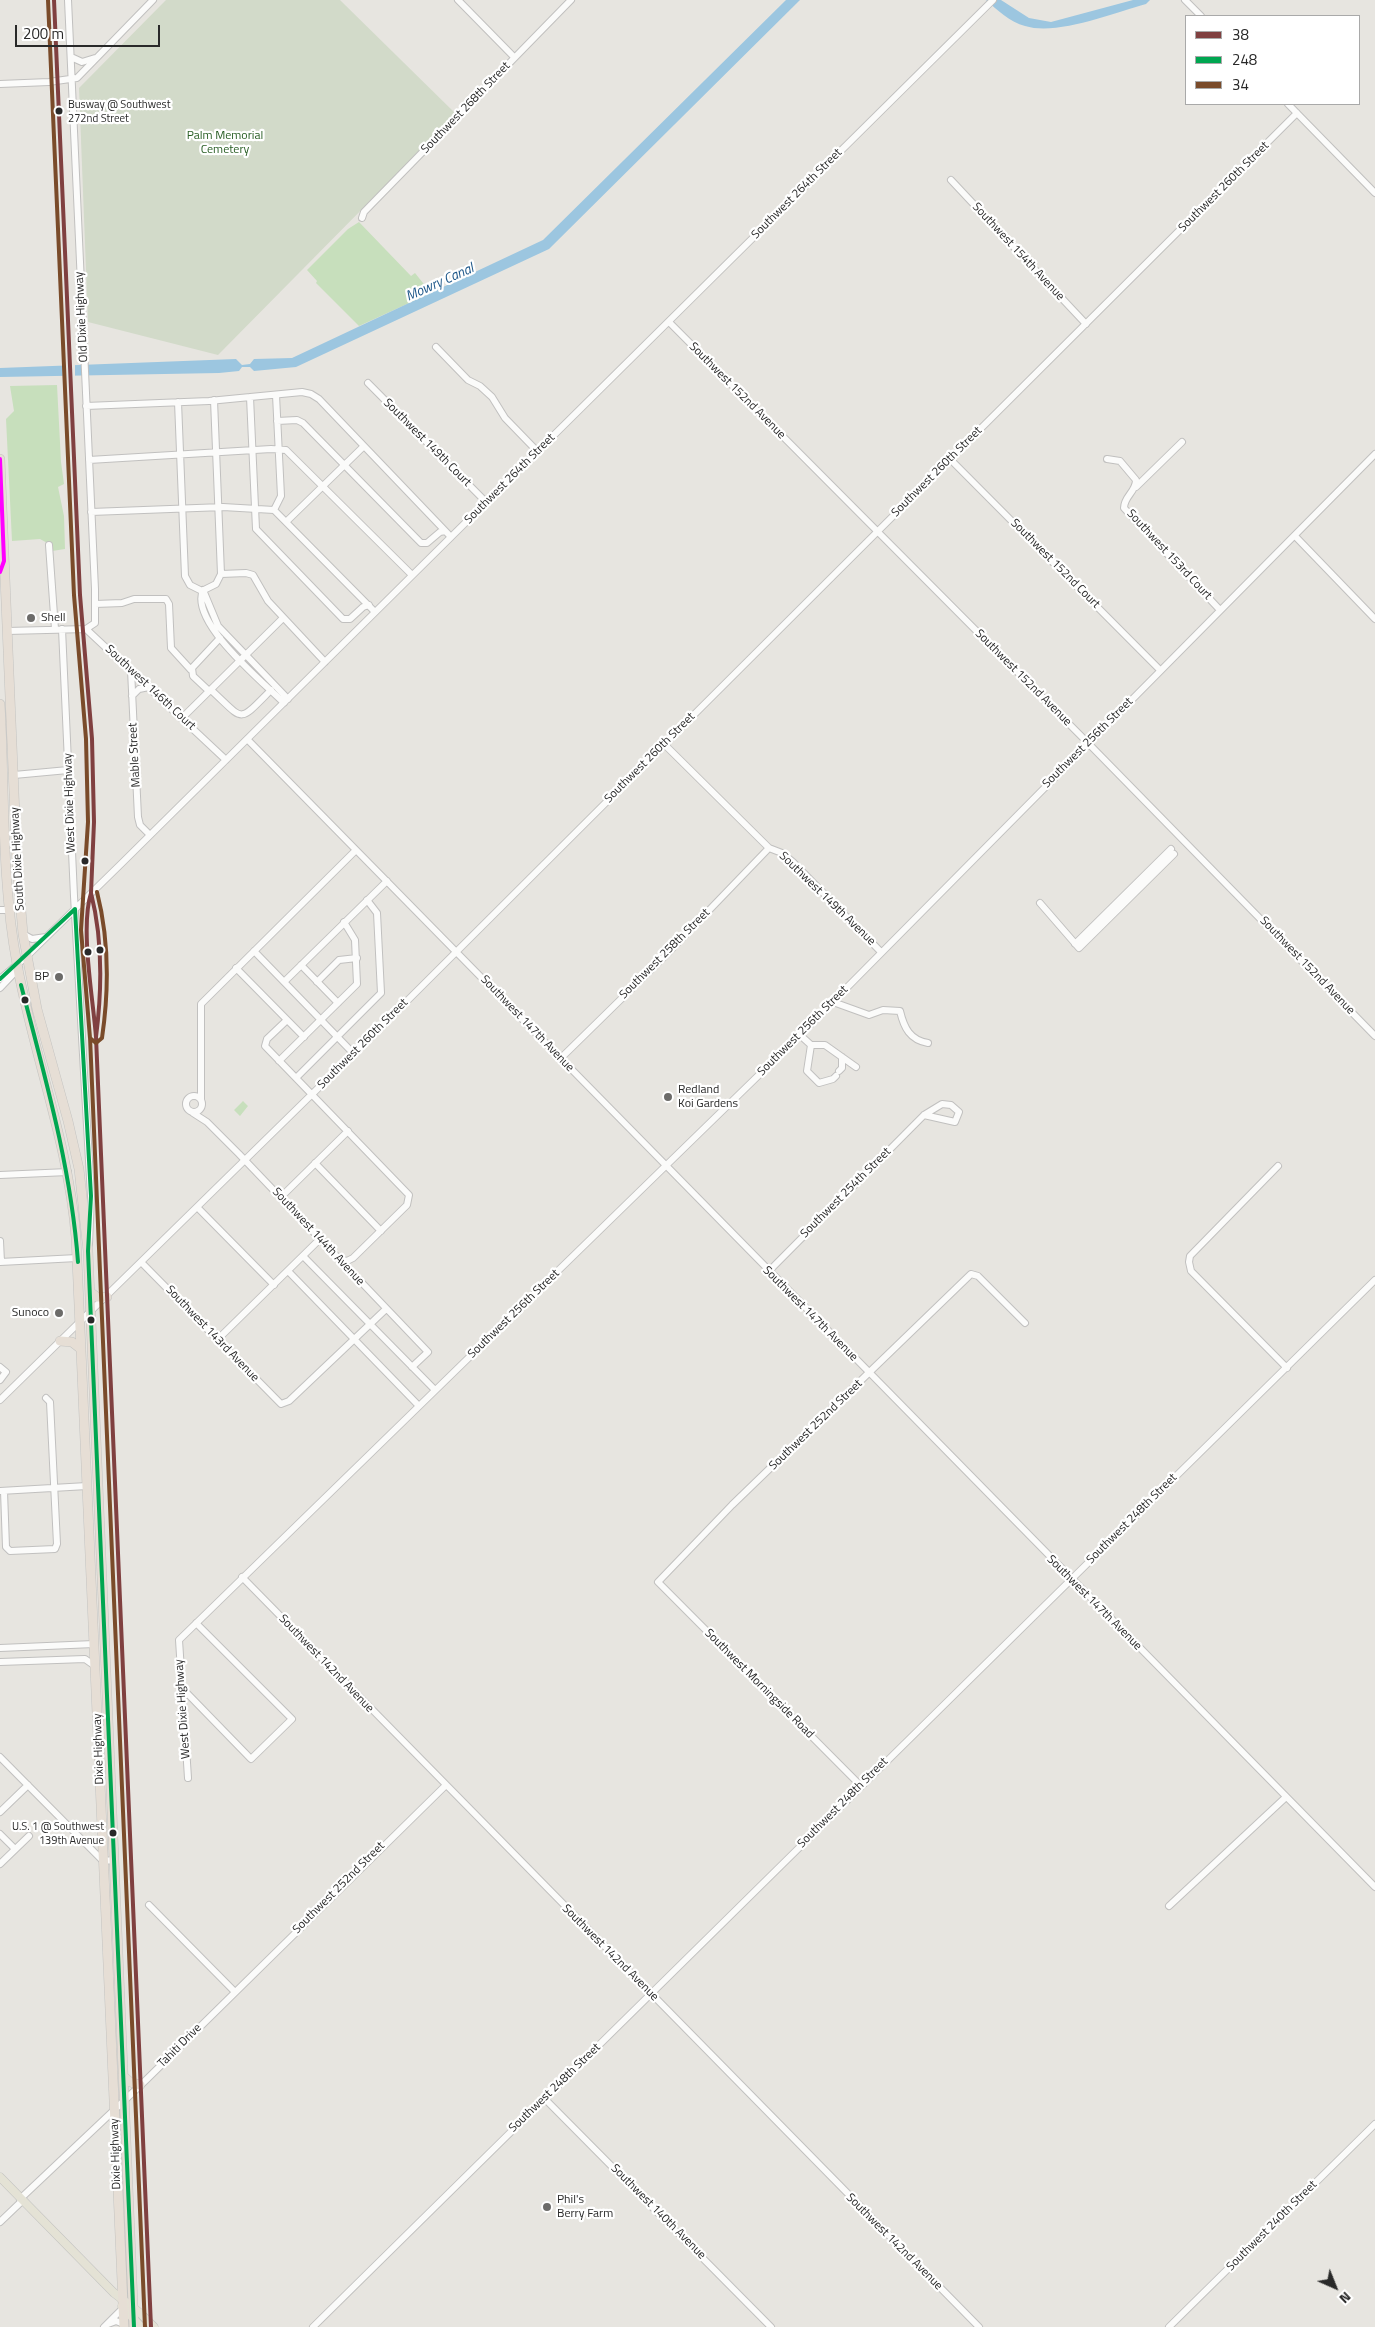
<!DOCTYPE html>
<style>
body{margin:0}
#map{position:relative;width:1375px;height:2327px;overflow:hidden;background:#e7e5e0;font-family:"Titillium Web",sans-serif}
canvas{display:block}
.legend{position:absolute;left:1185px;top:15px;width:175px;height:90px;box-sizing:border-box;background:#fff;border:1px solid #a9a9a9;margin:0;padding:6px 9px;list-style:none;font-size:15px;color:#292929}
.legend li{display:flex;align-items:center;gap:10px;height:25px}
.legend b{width:25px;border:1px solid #a9a9a9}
.north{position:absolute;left:1310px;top:2262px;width:50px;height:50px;-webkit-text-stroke:4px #fff;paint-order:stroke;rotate:136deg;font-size:14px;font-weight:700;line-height:20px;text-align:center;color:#292929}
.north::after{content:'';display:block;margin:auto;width:18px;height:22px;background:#292929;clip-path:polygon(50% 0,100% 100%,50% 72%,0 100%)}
.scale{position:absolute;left:15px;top:25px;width:145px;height:22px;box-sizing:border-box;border:2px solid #292929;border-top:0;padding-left:6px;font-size:15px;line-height:18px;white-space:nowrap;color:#292929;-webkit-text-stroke:4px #fff;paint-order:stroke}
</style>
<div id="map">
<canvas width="1375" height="2327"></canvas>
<ul class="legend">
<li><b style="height:6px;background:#804040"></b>38</li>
<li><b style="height:6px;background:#00a651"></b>248</li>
<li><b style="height:6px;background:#7a4b2a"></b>34</li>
</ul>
<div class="north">N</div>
<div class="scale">200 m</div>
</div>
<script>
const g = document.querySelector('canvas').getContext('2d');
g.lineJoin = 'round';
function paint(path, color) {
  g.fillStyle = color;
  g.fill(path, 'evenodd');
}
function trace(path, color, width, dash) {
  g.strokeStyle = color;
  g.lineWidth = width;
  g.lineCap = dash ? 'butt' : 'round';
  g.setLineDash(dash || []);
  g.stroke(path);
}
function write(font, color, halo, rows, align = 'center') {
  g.font = font + ' "Titillium Web",sans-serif';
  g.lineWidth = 4.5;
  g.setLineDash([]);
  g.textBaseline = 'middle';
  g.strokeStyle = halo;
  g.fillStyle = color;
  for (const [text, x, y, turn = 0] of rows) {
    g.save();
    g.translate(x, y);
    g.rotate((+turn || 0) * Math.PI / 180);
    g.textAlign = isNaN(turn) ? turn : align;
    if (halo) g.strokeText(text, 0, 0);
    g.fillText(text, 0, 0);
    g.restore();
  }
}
paint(new Path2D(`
 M359 222 411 276 415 273 431 293 359 326 316 283 317 281 307 270 348 229Z
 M57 385 61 462 64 484 58 487 64 516 65 549 52 551 51 545 40 539 12 541 6 419 14 411 10 386Z
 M243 1101 248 1106 240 1116 234 1110Z`), '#c7dfbc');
paint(new Path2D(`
 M166 0H340L456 114 218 355 88 322 79 88Z`), '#d2dac9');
paint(new Path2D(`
 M786 0H800L549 249 296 367 254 371 250 367H242L239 371 219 373 0 377V368L236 359 242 365 250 364 254 359 292 358 543 240Z
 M986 0H1001L1029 18 1051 22 1133 0H1150L1146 4C1113 13 1057 36 1025 26 1010 22 997 10 986 0Z`), '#9cc6e0');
paint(new Path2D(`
 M75 364V378L63 379 62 365Z`), '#e7e5e0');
const minor = new Path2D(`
 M68 0 95 589V623L86 629
 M458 0 514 57
 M1185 0 1201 16
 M71 57 82 62 95 58
 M0 84 49 82 77 78 153 0
 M1288 104 1375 193
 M951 180 1086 324
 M362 218 364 212 571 0
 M669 322 1088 743 1375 1036
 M436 347 468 380 480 386 492 397 505 418 537 451
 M368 383 486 502
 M250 397 256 529 343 619H350L363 607 369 605
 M178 402 185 576 190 585 202 591 216 584 221 574 214 400
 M86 406 209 401 302 392 311 394 319 399 451 537
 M277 421 297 420 303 423 421 543H427L440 532 445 531
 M950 459 1160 670
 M1107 459 1120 461 1136 480C1136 492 1124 496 1124 508L1220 610
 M89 460 271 449 286 450 412 575
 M1136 487 1182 442
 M274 510 281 496 276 395
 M91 512 223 507 274 510 375 612
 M287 521 364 446
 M1295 536 1375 619
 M49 545 55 629
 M221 574 246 573 253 575 268 601 325 662
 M95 604 122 603 134 599H166L169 604 171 648 191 670
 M62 629 74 896 91 1196 89 1244
 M7 631 86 629 226 760
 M131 670 138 817 140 825 150 835
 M211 690C245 721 237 724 271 690
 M209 691 193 676 192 668 220 638
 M132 696 139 689 149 687
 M284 703C263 682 189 622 203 590L218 626 288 699
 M182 718 283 618
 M247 739 1375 1887
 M664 744 769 848 782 853 793 862 881 952
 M14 775 68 770
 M1040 903 1079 948 1174 854
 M0 910H10
 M23 934 32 939 46 937
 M1075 944 1171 849
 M254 951 354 1054
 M301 965 338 1003
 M236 968 304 1037
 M0 979 26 957 124 861 993 0
 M284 982 387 881
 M317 982 339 960 357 958
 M0 988 19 968
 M833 1002 869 1015 883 1010 900 1011C904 1028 910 1040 928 1043
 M287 1020 267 1039 265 1046 409 1195 407 1205 353 1258 347 1261 343 1260
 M800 1035 811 1045H825L856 1067
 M811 1045 807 1071 819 1083 833 1079 836 1076
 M561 1058 664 957 769 848
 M279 1061 357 984 355 940 344 922
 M839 1071 842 1068V1057
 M296 1078 381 993 377 913 367 900
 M186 1104a8 8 0 1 1 16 0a8 8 0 1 1-16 0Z
 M201 1099V1004L356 850
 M193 1113 207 1122 239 1154 428 1352 412 1367
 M315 1163 381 1231
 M1278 1166 1190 1256 1189 1262 1191 1271 1287 1368
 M0 1175 68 1172
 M281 1197 348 1131
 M197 1207 274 1285
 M0 1241 1 1262
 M303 1256 435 1390
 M0 1262 77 1258
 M141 1262 281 1404 289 1401 386 1309
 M288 1271 419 1406
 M769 1271 924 1115 942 1104 951 1105 959 1112 955 1122 924 1115
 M217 1340 321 1238
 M0 1367 6 1372 0 1380
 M0 1400 403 1005 1297 113
 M0 1491 87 1486
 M4 1491 6 1547 10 1551 55 1549 57 1544 50 1402 46 1398
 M242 1577 979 2327
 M0 1648 94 1644
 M0 1662 85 1659 95 1666
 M182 1688 251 1759 292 1719 196 1623
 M0 1757 103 1861 114 1860
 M188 1778 179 1640 800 1035 1375 454
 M861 1786 658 1582 732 1505 971 1274 978 1276 1025 1323
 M0 1812 28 1785
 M0 1834 15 1849
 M0 1864 29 1836
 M149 1905 235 1992
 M1169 1906 1286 1797
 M544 2098 771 2327
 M20 2199 146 2080 445 1786
 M0 2222 22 2201
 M108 2324 116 2321 124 2324
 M104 2327 123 2308
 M313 2327 1375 1280
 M1169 2327 1375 2124`);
const major = new Path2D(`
 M0 2177 114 2293 140 2313 154 2327
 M122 2306 141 2327`);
const highway = new Path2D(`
 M0 459 17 864 23 934 37 1009 68 1121 79 1169 88 1251 134 2327
 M0 704C5 790 1 879 17 964 34 1057 68 1141 76 1237L124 2327
 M90 1292 97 1297H107
 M60 1341 72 1342 81 1349
 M123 2076 130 2082 140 2085`);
trace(minor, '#c1c0bf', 8);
trace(major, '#c3c3c1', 9);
trace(highway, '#c3c3c1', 10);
trace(minor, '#fbfbfa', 6);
trace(major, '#e4e2d5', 8);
trace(highway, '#e6ded5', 9);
trace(new Path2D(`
 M54 0 80 595 92 739 94 822 91 893
 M91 893C103 940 102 990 96 1037 93 998 80 928 91 893Z
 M96 1037 151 2327`), '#804040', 4);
trace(new Path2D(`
 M75 909 91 1196 88 1251 134 2327
 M0 979 75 909
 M21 985C45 1077 71 1167 78 1262`), '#00a651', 4);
trace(new Path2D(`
 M48 0 74 595 86 739 88 822 81 930 90 1038 96 1043 102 1038C109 990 109 939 97 892
 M90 1037 145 2327`), '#7a4b2a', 4);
trace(new Path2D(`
 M0 459 4 561 0 572`), '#f0f', 4);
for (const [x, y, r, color] of [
 [59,111,4.5,"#292929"],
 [31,618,5,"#6c6b69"],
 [85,861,4.5,"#292929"],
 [100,950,4.5,"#292929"],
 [88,952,4.5,"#292929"],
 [59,977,5,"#6c6b69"],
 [25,1000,4.5,"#292929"],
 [668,1097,5,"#6c6b69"],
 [59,1313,5,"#6c6b69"],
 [91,1320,4.5,"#292929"],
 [113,1833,4.5,"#292929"],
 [547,2207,5,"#6c6b69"]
]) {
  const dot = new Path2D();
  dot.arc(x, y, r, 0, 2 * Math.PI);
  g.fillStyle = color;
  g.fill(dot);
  trace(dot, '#fff', 2);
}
write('11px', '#292929', '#fff', [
 ["Busway @ Southwest",68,105],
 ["272nd Street",68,119],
 ["U.S. 1 @ Southwest",104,1827,"right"],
 ["139th Avenue",104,1841,"right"]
], 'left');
write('12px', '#292929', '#fff', [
 ["Southwest 268th Street",466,108,-46],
 ["Southwest 260th Street",1224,187,-45],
 ["Southwest 264th Street",797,194,-45],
 ["Southwest 154th Avenue",1018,252,47],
 ["Old Dixie Highway",82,317,-93],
 ["Southwest 152nd Avenue",737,391,45],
 ["Southwest 149th Court",427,443,45],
 ["Southwest 260th Street",937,472,-45],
 ["Southwest 264th Street",510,479,-45],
 ["Southwest 153rd Court",1169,555,47],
 ["Southwest 152nd Court",1055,564,45],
 ["Southwest 152nd Avenue",1023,678,45],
 ["Southwest 146th Court",150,688,43],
 ["Southwest 256th Street",1088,743,-45],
 ["Mable Street",135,755,-93],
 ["Southwest 260th Street",650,758,-45],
 ["West Dixie Highway",70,803,-92],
 ["South Dixie Highway",18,859,-93],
 ["Southwest 149th Avenue",827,899,44],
 ["Southwest 258th Street",665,954,-45],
 ["Southwest 152nd Avenue",1307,966,46],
 ["Southwest 147th Avenue",527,1024,46],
 ["Southwest 256th Street",803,1031,-45],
 ["Southwest 260th Street",363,1044,-45],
 ["Southwest 254th Street",846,1193,-45],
 ["Southwest 144th Avenue",318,1237,47],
 ["Southwest 256th Street",514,1314,-44],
 ["Southwest 147th Avenue",810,1314,45],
 ["Southwest 143rd Avenue",212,1334,46],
 ["Southwest 252nd Street",816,1425,-44],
 ["Southwest 248th Street",1132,1519,-45],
 ["Southwest 147th Avenue",1094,1603,45],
 ["Southwest 142nd Avenue",326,1664,46],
 ["Southwest Morningside Road",759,1684,45],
 ["West Dixie Highway",183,1709,-94],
 ["Dixie Highway",99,1749,-92],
 ["Southwest 248th Street",843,1803,-45],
 ["Southwest 252nd Street",339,1888,-45],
 ["Southwest 142nd Avenue",610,1953,45],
 ["Tahiti Drive",180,2046,-45],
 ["Southwest 248th Street",555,2088,-44],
 ["Dixie Highway",116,2154,-92],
 ["Southwest 140th Avenue",658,2212,45],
 ["Southwest 240th Street",1272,2226,-45],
 ["Southwest 142nd Avenue",894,2242,45]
]);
write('12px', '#275d22', '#fff', [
 ["Palm Memorial",225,136],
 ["Cemetery",225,150]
]);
write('12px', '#292929', '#fff', [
 ["Shell",41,618],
 ["BP",49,977,"right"],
 ["Redland",678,1090],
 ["Koi Gardens",678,1104],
 ["Sunoco",49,1313,"right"],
 ["Phil's",557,2200],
 ["Berry Farm",557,2214]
], 'left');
write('italic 14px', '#1d5789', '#fff', [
 ["Mowry Canal",440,283,-24]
]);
</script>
